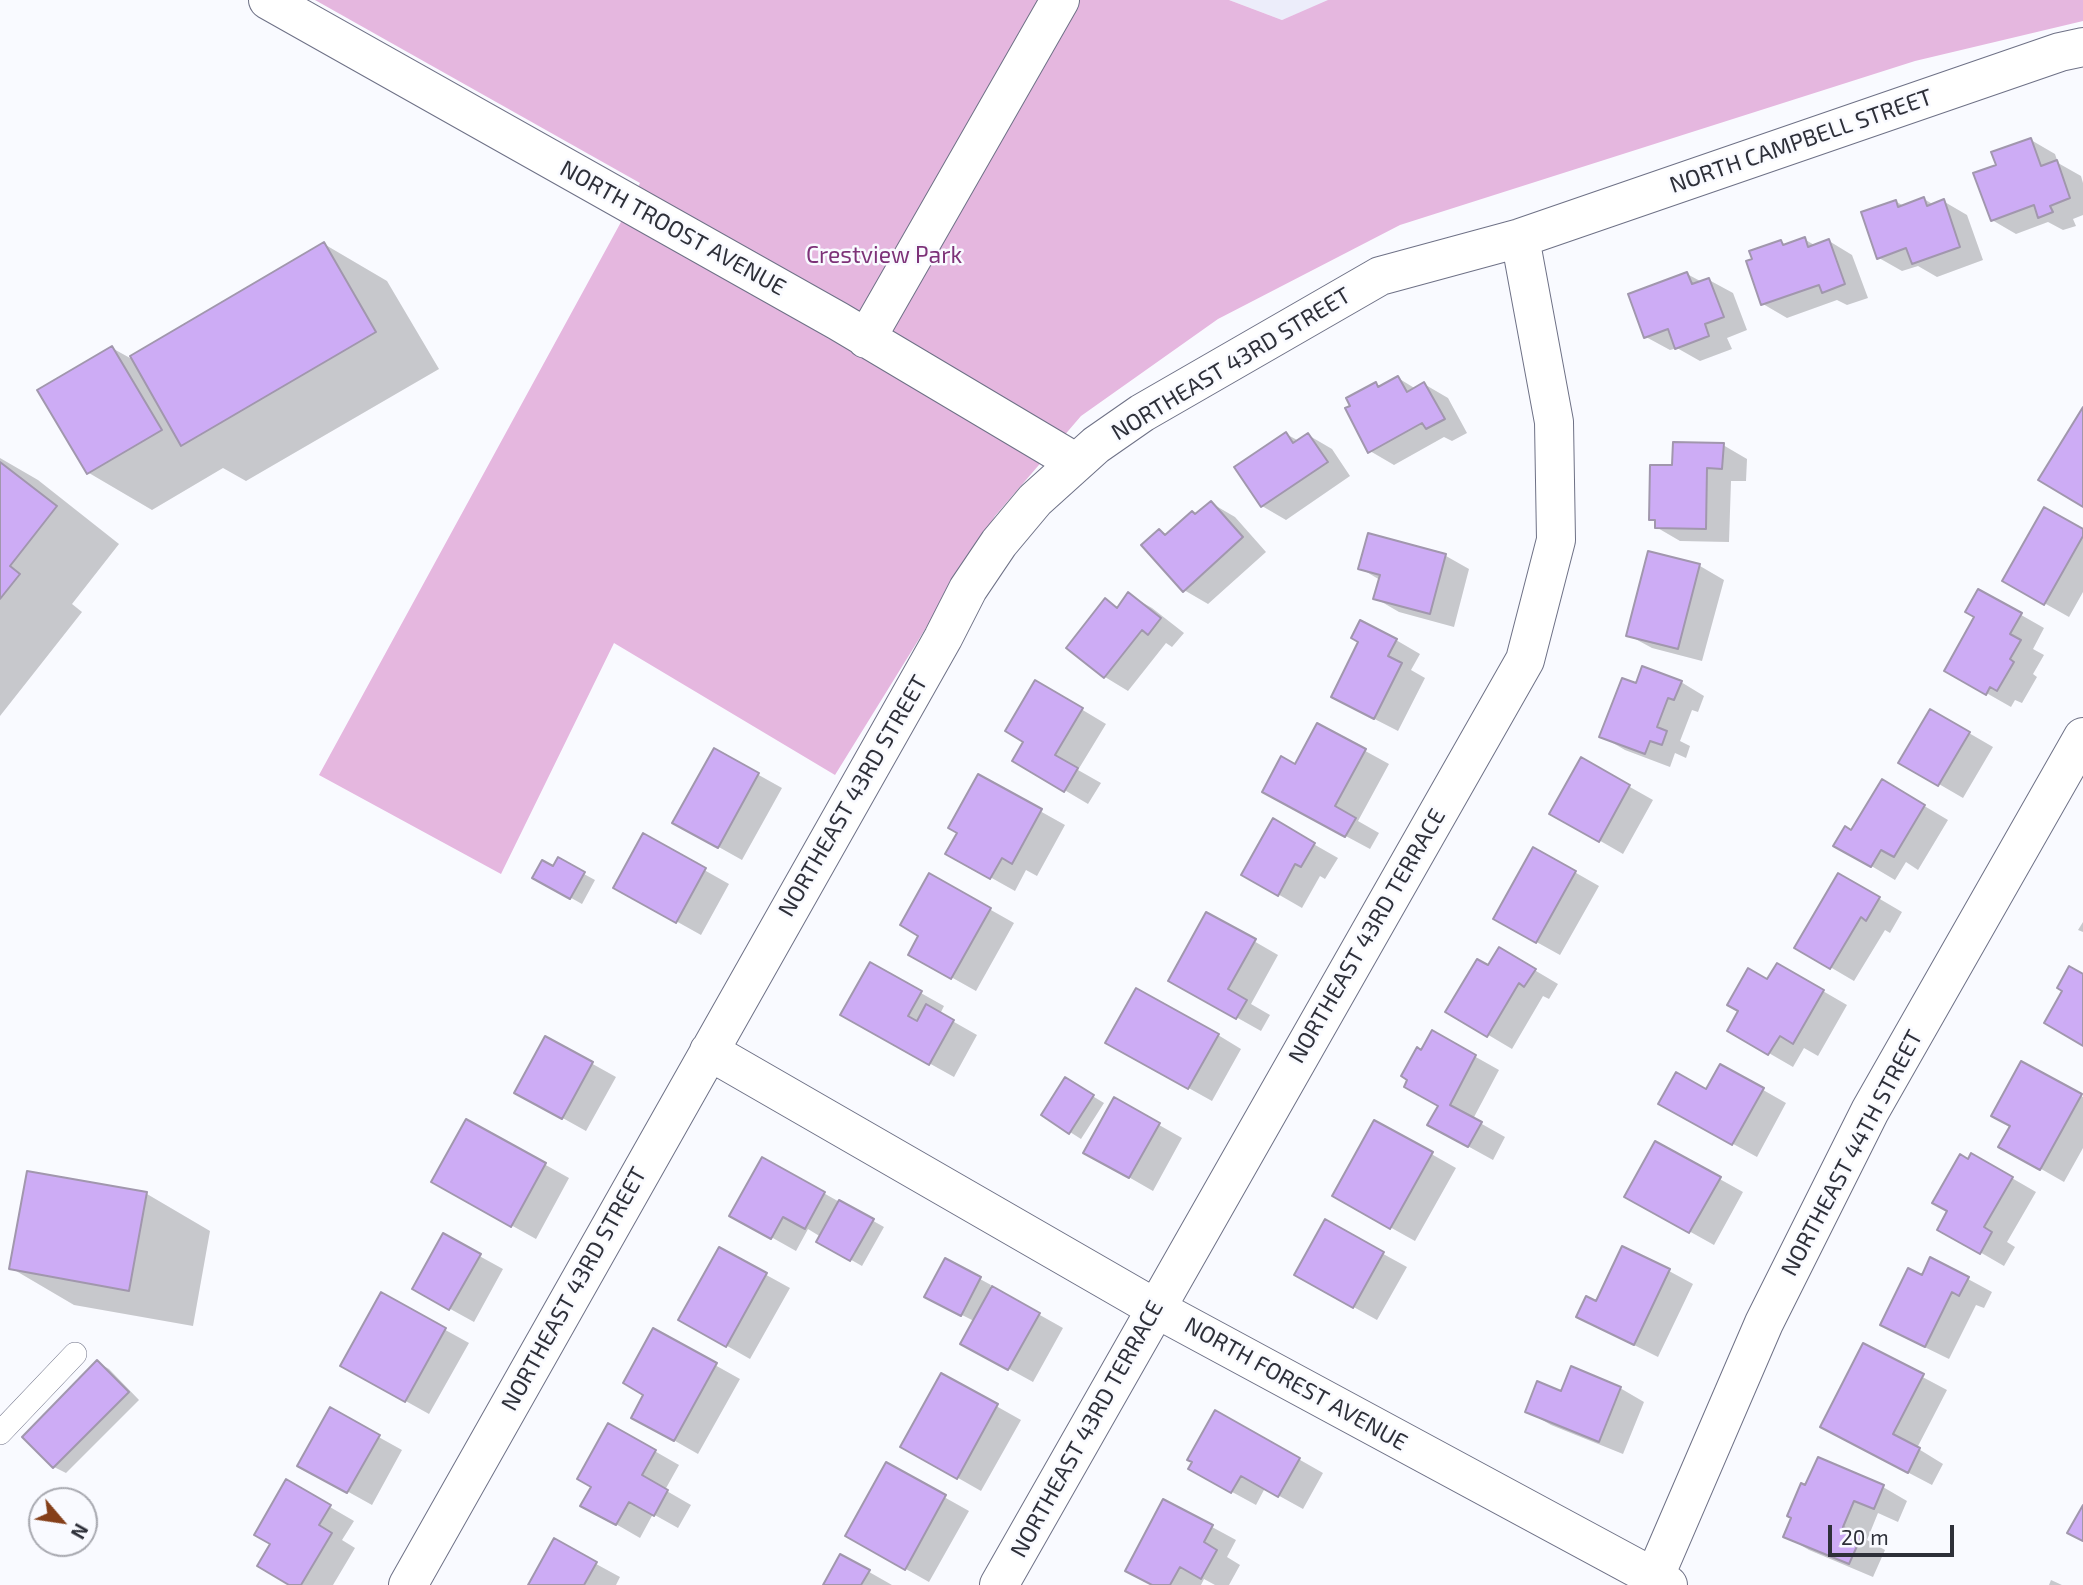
<!DOCTYPE html>
<style>
body{margin:0}
#map{position:relative;width:2083px;height:1585px;overflow:hidden;background:#f9faff;font-family:"Exo 2",sans-serif}
canvas{display:block}
.north{position:absolute;left:28px;top:1487px;width:70px;height:70px;box-sizing:border-box;background:#f9faff;border:2px solid #a8a9b0;border-radius:50%;rotate:119deg;font-size:19px;font-weight:700;line-height:28px;text-align:center;color:#2e3039}
.north::after{content:'';display:block;margin:auto;width:24px;height:32px;background:#853f19;clip-path:polygon(50% 0,100% 100%,50% 72%,0 100%)}
.scale{position:absolute;left:1828px;top:1525px;width:126px;height:32px;box-sizing:border-box;border:4px solid #2e3039;border-top:0;padding-left:9px;font-size:21px;line-height:24px;white-space:nowrap;color:#2e3039;-webkit-text-stroke:5px #f9faff;paint-order:stroke}
</style>
<div id="map">
<canvas width="2083" height="1585"></canvas>
<div class="north">N</div>
<div class="scale">20 m</div>
</div>
<script>
const g = document.querySelector('canvas').getContext('2d');
g.lineJoin = 'round';
function paint(path, color) {
  g.fillStyle = color;
  g.fill(path, 'evenodd');
}
function trace(path, color, width, dash) {
  g.strokeStyle = color;
  g.lineWidth = width;
  g.lineCap = dash ? 'butt' : 'round';
  g.setLineDash(dash || []);
  g.stroke(path);
}
function write(font, color, halo, rows, align = 'center') {
  g.font = font + ' "Exo 2",sans-serif';
  g.lineWidth = 5;
  g.setLineDash([]);
  g.textBaseline = 'middle';
  g.strokeStyle = halo;
  g.fillStyle = color;
  for (const [text, x, y, turn = 0] of rows) {
    g.save();
    g.translate(x, y);
    g.rotate((+turn || 0) * Math.PI / 180);
    g.textAlign = isNaN(turn) ? turn : align;
    if (halo) g.strokeText(text, 0, 0);
    g.fillText(text, 0, 0);
    g.restore();
  }
}
paint(new Path2D(`
 M1229 0H1330L1282 20Z`), '#ecedfa');
paint(new Path2D(`
 M315 0H1229L1282 20 1328 0H2083V21L1915 61 1400 225 1218 319 1081 416 995 516 835 775 614 643 501 874 319 775 621 222 640 183Z`), '#e5b7df');
paint(new Path2D(`
 M2031 140 2055 154 2058 163 2081 176 2083 183V215L2073 219 2076 226 2063 230 2048 222 2016 234 1992 220 1998 166Z
 M1924 199 1934 205 1943 201 1967 215 1983 260 1937 277 1918 266 1902 271 1879 258 1895 201 1904 206Z
 M1804 239 1816 246 1829 241 1852 255 1868 298 1847 305 1837 300 1787 318 1763 304 1780 242 1786 245Z
 M324 244 387 281 439 369 246 481 223 468 152 510 89 473 112 348 130 358Z
 M1687 274 1702 282 1709 280 1733 293 1747 330 1727 338 1732 349 1700 361 1677 348 1670 350 1646 337Z
 M1398 378 1416 389 1424 384 1448 398 1467 433 1452 441 1444 437 1394 465 1370 451 1353 407 1376 384 1382 387Z
 M1286 434 1299 441 1308 435 1332 449 1350 476 1286 520 1262 506Z
 M1723 445 1747 459 1746 481H1731L1729 542 1680 541 1656 527 1657 522 1651 519 1673 467Z
 M0 458 38 480 119 544 72 604 82 612 0 716Z
 M1211 503 1235 517 1266 552 1208 604 1184 590 1160 531 1167 535Z
 M2083 531V592L2069 617 2005 581Z
 M1649 553 1700 566 1724 580 1702 661 1652 648 1628 635Z
 M1446 556 1469 569 1454 627 1399 612 1375 598 1380 580 1360 568Z
 M1979 591 2044 628 2033 649 2044 655 2033 674 2037 677 2022 703 2015 700 2011 707 1946 670 1976 616Z
 M1129 595 1152 608 1184 633 1172 647 1166 643 1128 691 1105 677V601L1118 608Z
 M1396 640 1420 654 1411 670 1425 678 1398 731 1357 710Z
 M1036 682 1106 724 1078 770 1101 783 1088 804 1014 760 1026 741Z
 M1681 682 1704 696 1698 712 1692 710 1680 741 1690 746 1686 758 1675 753 1670 767 1625 750 1601 736 1637 685Z
 M1931 711 1993 747 1963 798 1901 762Z
 M1318 725 1389 764 1358 821 1379 833 1370 849 1288 805 1296 766Z
 M714 750 782 788 742 860 674 822Z
 M1582 760 1653 800 1623 854 1552 813Z
 M979 777 1065 825 1037 876 1026 870 1015 891 947 853 959 832Z
 M1882 781 1948 820 1918 870 1906 862 1895 880 1836 845 1852 832Z
 M1273 821 1338 858 1325 879 1320 876 1302 908 1243 874Z
 M644 836 729 884 701 935 615 887Z
 M1534 849 1599 886 1560 955 1495 919Z
 M558 860 595 880 582 904 534 877 553 869Z
 M929 875 1014 923 976 991 910 954 920 935Z
 M1839 875 1902 912 1890 933 1885 930 1854 981 1796 947Z
 M1207 914 1278 955 1251 1004 1270 1015 1261 1031 1170 980Z
 M2083 922V932L2078 930Z
 M1499 949 1558 984 1549 999 1543 996 1512 1049 1448 1011 1489 968Z
 M871 965 944 1006 940 1014 977 1035 954 1077 866 1028Z
 M1778 965 1847 1005 1818 1056 1804 1048 1793 1067 1729 1030 1768 981Z
 M1433 1033 1499 1070 1473 1119 1505 1137 1493 1160 1453 1138 1440 1106 1410 1080Z
 M1218 1035 1241 1049 1212 1101 1131 1056Z
 M546 1038 616 1077 586 1131 516 1092Z
 M2022 1063 2083 1097V1148L2064 1182 2001 1146 2012 1126Z
 M1721 1066 1786 1103 1757 1157 1684 1117 1707 1092Z
 M1066 1080 1104 1103 1081 1139 1070 1132Z
 M1115 1100 1182 1138 1153 1191 1085 1152Z
 M467 1121 569 1178 536 1239 457 1195Z
 M1375 1122 1456 1168 1415 1241 1334 1196Z
 M1655 1143 1743 1192 1714 1245 1626 1196Z
 M1972 1155 2036 1192 2007 1242 2015 1247 2004 1266 1940 1229Z
 M763 1159 884 1227 862 1266 818 1241 821 1237 808 1229 796 1251 732 1215Z
 M147 1194 210 1231 193 1326 74 1305 11 1268Z
 M1325 1222 1407 1267 1377 1320 1296 1275Z
 M443 1236 503 1269 474 1322 414 1289Z
 M719 1249 790 1288 750 1359 680 1319Z
 M1931 1259 1992 1292 1984 1308 1976 1305 1949 1359 1906 1338 1923 1277Z
 M1669 1271 1693 1284 1658 1357 1578 1317 1597 1304Z
 M980 1279 991 1285 990 1287 1063 1328 1033 1382 962 1343 974 1321 938 1303Z
 M382 1295 469 1343 429 1414 343 1366Z
 M654 1331 740 1379 698 1454 633 1417 646 1395Z
 M1864 1346 1947 1390 1917 1448 1943 1464 1932 1485 1846 1440Z
 M97 1362 109 1369 139 1400 66 1473 54 1467 24 1437Z
 M941 1375 1021 1420 981 1491 902 1446Z
 M1620 1388 1644 1402 1623 1454 1551 1425 1527 1411 1562 1393Z
 M330 1410 402 1450 372 1505 300 1465Z
 M1216 1412 1323 1473 1303 1509 1265 1488 1256 1505 1190 1469Z
 M609 1425 679 1465 665 1490 691 1505 678 1528 653 1514 640 1538 583 1505 593 1486Z
 M1818 1459 1883 1487 1907 1501 1898 1522 1878 1513 1867 1540 1885 1550 1873 1577 1809 1550 1785 1536Z
 M887 1465 969 1511 929 1582 847 1536Z
 M287 1482 354 1521 342 1540 355 1548 333 1585H293L272 1543Z
 M1164 1501 1236 1540 1227 1557 1240 1565 1229 1585H1215L1204 1579 1201 1585H1154Z
 M554 1541 620 1577 616 1585H530Z
 M841 1556 892 1585H825Z
 M2051 1580 2062 1585H2049Z`), '#0003');
const building = new Path2D(`
 M2031 138 2041 166 2057 160 2070 198 2050 206 2053 212 2038 218 2034 205 1991 221 1973 173 1996 165 1991 152Z
 M1924 197 1927 206 1944 199 1960 247 1912 264 1906 248 1877 259 1861 212 1896 200 1898 207Z
 M1805 237 1808 247 1829 239 1845 284 1822 293 1819 285 1761 305 1746 261 1752 259 1749 251 1781 240 1783 245Z
 M324 242 376 332 181 446 130 356Z
 M1687 272 1692 284 1709 278 1724 317 1705 324 1709 336 1675 349 1668 329 1644 338 1628 294Z
 M112 346 162 430 87 474 37 390Z
 M1398 376 1407 392 1424 382 1445 419 1426 429 1422 423 1368 453 1345 408 1350 406 1346 398 1376 382 1378 387Z
 M2083 407V507L2038 480Z
 M1286 432 1293 443 1308 433 1328 462 1261 507 1234 467Z
 M1673 442 1724 443 1722 469 1707 468 1706 529 1655 528V520H1649L1650 465H1672Z
 M0 462 57 506 10 566 20 574 0 599Z
 M1211 501 1243 537 1183 592 1141 545 1159 529 1165 535 1192 511 1195 514Z
 M2044 507 2083 529V536L2044 605 2002 581Z
 M1368 533 1446 554 1430 614 1373 599 1380 575 1358 569Z
 M1648 551 1700 564 1678 649 1626 636Z
 M1978 589 2022 613 2010 634 2021 640 2010 659 2014 662 1997 691 1990 687 1986 695 1944 671 1974 617 1965 612Z
 M1128 592 1161 618 1148 635 1142 630 1104 678 1066 648 1105 598 1117 608Z
 M1360 620 1397 639 1388 656 1402 663 1374 719 1331 697 1358 642 1351 638Z
 M1642 666 1682 681 1674 700 1668 698 1657 727 1667 731 1662 745 1650 741 1645 754 1599 737 1622 678 1636 683Z
 M1035 680 1083 708 1055 755 1078 768 1064 792 1012 761 1023 742 1005 731Z
 M1930 709 1970 732 1938 786 1898 763Z
 M1317 723 1366 749 1335 806 1356 818 1345 837 1262 792 1281 756 1295 764Z
 M714 748 759 773 718 848 672 823Z
 M1581 757 1630 785 1599 842 1549 814Z
 M978 774 1042 809 1012 864 1002 858 990 879 945 854 957 833 948 828Z
 M1882 779 1925 805 1894 857 1881 850 1871 867 1833 846 1845 826 1851 830Z
 M1273 818 1315 843 1301 867 1295 864 1278 896 1241 875Z
 M643 833 706 868 676 923 613 888Z
 M1533 847 1576 871 1536 943 1493 919Z
 M558 857 585 872 570 899 532 878 542 860 553 866Z
 M929 873 991 908 951 979 908 955 918 936 900 925Z
 M1838 873 1880 897 1866 921 1861 917 1830 969 1794 948Z
 M1206 912 1256 939 1228 989 1247 1000 1236 1019 1168 981Z
 M1499 947 1536 969 1524 987 1519 983 1487 1037 1445 1012 1477 959 1488 965Z
 M870 962 922 991 908 1016 917 1021 926 1004 954 1020 929 1065 840 1015Z
 M1777 963 1824 990 1793 1044 1780 1036 1768 1055 1727 1031 1738 1011 1727 1005 1748 968 1767 979Z
 M2069 966 2083 974V1046L2044 1023 2062 991 2057 988Z
 M1136 988 1219 1034 1188 1089 1105 1043Z
 M1432 1030 1476 1055 1450 1105 1482 1122 1468 1147 1427 1125 1438 1106 1404 1087 1407 1080 1401 1076 1417 1047 1421 1050Z
 M545 1036 593 1062 562 1119 514 1093Z
 M2021 1061 2082 1094 2040 1170 1998 1147 2010 1126 1991 1116Z
 M1720 1064 1764 1088 1732 1145 1658 1104 1676 1072 1706 1089Z
 M1065 1077 1094 1095 1069 1134 1041 1115Z
 M1114 1097 1160 1123 1129 1178 1083 1153Z
 M466 1119 546 1163 511 1227 431 1182Z
 M1374 1120 1433 1152 1390 1229 1332 1196Z
 M1655 1141 1721 1177 1689 1233 1624 1197Z
 M1971 1153 2013 1177 1984 1227 1992 1232 1980 1254 1937 1230 1947 1211 1932 1203 1960 1154 1968 1159Z
 M762 1157 825 1192 805 1229 783 1217 771 1239 729 1216Z
 M27 1171 147 1192 129 1291 9 1269Z
 M839 1200 874 1219 850 1261 816 1242Z
 M1325 1219 1384 1252 1353 1308 1294 1275Z
 M443 1233 481 1254 449 1310 412 1289Z
 M1622 1246 1670 1269 1634 1345 1576 1317 1586 1296 1596 1301Z
 M719 1247 767 1273 726 1347 678 1320Z
 M1930 1257 1969 1277 1959 1296 1952 1292 1925 1347 1880 1325 1908 1268 1922 1275Z
 M945 1258 981 1277 961 1316 924 1297Z
 M992 1286 1040 1313 1008 1370 960 1344Z
 M381 1292 446 1328 405 1402 340 1366Z
 M653 1328 717 1363 674 1441 631 1418 643 1395 623 1383Z
 M1863 1343 1924 1374 1893 1434 1920 1448 1908 1473 1820 1427Z
 M97 1360 129 1392 53 1468 22 1437Z
 M1571 1366 1621 1387 1599 1442 1525 1412 1537 1381 1561 1391Z
 M941 1373 998 1404 957 1479 900 1447Z
 M330 1407 380 1435 347 1493 297 1466Z
 M1215 1410 1300 1458 1278 1497 1241 1476 1231 1493 1188 1469 1192 1462 1187 1460Z
 M608 1423 656 1450 642 1475 668 1490 654 1516 629 1502 616 1525 580 1506 591 1487 577 1479Z
 M1818 1457 1884 1485 1874 1509 1854 1501 1843 1527 1862 1535 1849 1564 1783 1537 1791 1518 1787 1516 1801 1483 1805 1485Z
 M886 1462 946 1495 905 1570 845 1536Z
 M286 1479 331 1505 319 1525 332 1533 301 1585H289L257 1566 270 1544 254 1535Z
 M1163 1499 1213 1525 1204 1542 1217 1550 1201 1579 1180 1567 1170 1585H1152L1125 1571Z
 M2083 1505V1541L2067 1533Z
 M554 1538 597 1562 584 1585H528Z
 M840 1554 870 1570 861 1585H823Z`);
paint(building, '#cdacf5');
trace(building, '#a197ad', 2);
const lane = new Path2D(`
 M0 1433 75 1354`);
const street = new Path2D(`
 M268 0 838 321 1075 462
 M866 339 1060 0
 M709 1051 1155 1308 1668 1585
 M408 1585 943 638 968 589 999 543 1035 500 1096 445 1142 413 1380 276 1520 238 2060 52 2083 47
 M999 1585 1525 660 1556 540 1554 422 1520 238
 M1651 1585 1764 1323 1870 1111 2083 737`);
trace(lane, '#6e7186', 24);
trace(street, '#6e7186', 40);
trace(lane, '#fff', 23);
trace(street, '#fff', 38);
write('23px', '#2e3039', '#f9faff', [
 ["NORTH CAMPBELL STREET",1801,141,-19],
 ["NORTH TROOST AVENUE",673,228,29],
 ["NORTHEAST 43RD STREET",1231,364,-31],
 ["NORTHEAST 43RD STREET",853,796,-60],
 ["NORTHEAST 43RD TERRACE",1367,936,-60],
 ["NORTHEAST 44TH STREET",1852,1153,-62],
 ["NORTHEAST 43RD STREET",574,1289,-61],
 ["NORTH FOREST AVENUE",1296,1384,29],
 ["NORTHEAST 43RD TERRACE",1087,1429,-61]
]);
write('23px', '#7d3278', '#f9faff', [
 ["Crestview Park",884,255]
]);
</script>
